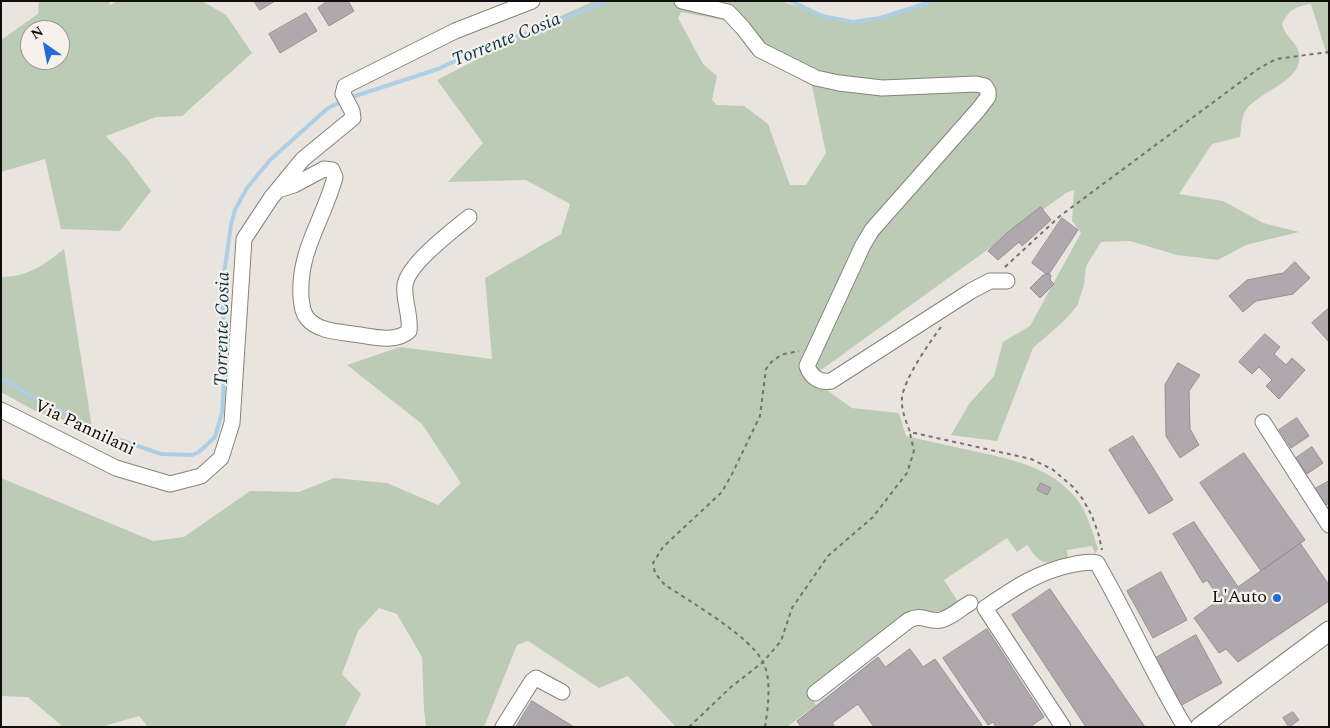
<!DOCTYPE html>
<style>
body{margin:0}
#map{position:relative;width:1330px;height:728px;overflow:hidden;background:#e9e5de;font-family:Spectral,serif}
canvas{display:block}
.frame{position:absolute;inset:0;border:2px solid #100e0c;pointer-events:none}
.north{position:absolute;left:20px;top:20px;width:50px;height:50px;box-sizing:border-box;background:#f6f2eb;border:1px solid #9a9792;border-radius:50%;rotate:327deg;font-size:14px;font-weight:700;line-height:20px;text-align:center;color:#100e0c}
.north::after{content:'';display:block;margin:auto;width:18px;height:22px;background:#246bd7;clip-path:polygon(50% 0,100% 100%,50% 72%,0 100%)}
</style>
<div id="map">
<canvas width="1330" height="728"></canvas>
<div class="frame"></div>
<div class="north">N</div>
</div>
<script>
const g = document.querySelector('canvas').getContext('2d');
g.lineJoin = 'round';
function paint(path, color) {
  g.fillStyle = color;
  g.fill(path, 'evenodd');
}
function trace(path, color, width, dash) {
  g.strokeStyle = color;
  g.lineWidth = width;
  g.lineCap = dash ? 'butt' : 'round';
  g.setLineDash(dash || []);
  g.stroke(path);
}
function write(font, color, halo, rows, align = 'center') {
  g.font = font + ' Spectral,serif';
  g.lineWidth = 4.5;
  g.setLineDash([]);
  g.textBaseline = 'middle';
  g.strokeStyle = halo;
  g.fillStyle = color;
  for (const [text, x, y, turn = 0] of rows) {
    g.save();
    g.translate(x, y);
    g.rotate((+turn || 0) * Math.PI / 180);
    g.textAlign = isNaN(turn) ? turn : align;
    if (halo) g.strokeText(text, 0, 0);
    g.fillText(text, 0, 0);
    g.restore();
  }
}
paint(new Path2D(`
 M39 1H109L110 5 118 1H202L226 15 252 53 182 116 156 117 106 136 128 160 151 191 120 231 61 229 45 159 1 172V40L38 14ZM30 30H60V60H30Z
 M594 1H780L846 21 865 22 887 17 908 9 936 1H1329V54L1327 55 1311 4C1294 7 1290 9 1282 24 1284 35 1294 40 1298 50 1309 82 1252 92 1244 114 1241 120 1241 130 1240 137L1212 144 1179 194 1223 201 1263 223 1299 232 1246 245 1218 260 1177 255 1130 241 1101 242 1086 266 1084 285 1077 306 1065 320 1033 348 997 441 951 435 969 404 994 376 1003 342 1030 326 1081 233 1072 221 1074 190 1066 193 810 378 852 408 899 413 906 436C928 441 950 446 973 451 1010 459 1049 466 1075 497 1087 511 1092 531 1098 549L1095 554 1092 546 1067 550 1068 559C1042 564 1043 567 1027 545L1017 552 1007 538 944 580 959 603 946 611 909 613 807 692 816 705 787 727H676L628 676 599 688 528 641 517 645 484 727H426L424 709 422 657 397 614 379 608 358 631 342 674 361 694 345 726 343 727H148L139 716 101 727H63L28 697 1 696V478L153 541 184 537 250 491 299 492 334 478 387 483 438 505 461 483 422 424 347 365 400 347 492 359 485 278 561 234 570 204 526 180 448 182 483 143 437 80 561 16ZM681 12 729 21 748 48 758 56 812 86 826 153 806 185H790L768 124 744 106 717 105 712 100 717 76 703 64 678 18Z
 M64 249 92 428 39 413 1 392V277C28 277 44 265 64 249Z`), '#bbcbb5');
trace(new Path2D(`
 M791 1 822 16 853 22 880 18 933 1
 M349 98 438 69 480 49 538 30 606 1
 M1 378 40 401 109 436 161 454 192 455 199 452 215 437 222 413 225 361 222 288 231 225 235 210 247 188 270 160 328 108 342 101`), '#adcee5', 4);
const building = new Path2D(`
 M254 1H275L260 10Z
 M328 1H348L354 11 329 26 318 8Z
 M306 13 317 31 280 53 269 34Z
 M1041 207 1051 220 1022 246 1019 242 998 260 988 251 1008 232Z
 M1062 218 1078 230 1049 274H1046L1032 263Z
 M1295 262 1310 278 1293 294 1256 301 1243 312 1229 296 1247 280 1283 273Z
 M1046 274 1051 275 1050 280 1054 284 1040 298 1030 288 1043 275H1045Z
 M1329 308V342L1312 323Z
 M1265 334 1280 347 1274 354 1286 365 1292 358 1305 370 1279 399 1266 386 1272 380 1259 367 1252 374 1239 362Z
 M1178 363 1200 375 1189 391 1190 429 1199 445 1180 458 1166 436 1165 385Z
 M1297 418 1309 436 1291 448 1279 430Z
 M1133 436 1173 500 1149 514 1109 450Z
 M1312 447 1323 463 1307 474 1296 458Z
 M1244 453 1305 540 1261 571 1200 483Z
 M1329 481V503L1326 505 1315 489Z
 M1041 483 1051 488 1047 495 1037 490Z
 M1194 522 1238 587 1300 543 1329 585V601L1238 662 1226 649 1219 653 1194 618 1220 599 1207 580 1203 583 1173 534Z
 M1161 572 1187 620 1153 638 1127 591Z
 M1050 589 1145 727H1086L1012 615Z
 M987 629 1044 717 1030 727H996L993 722 988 725 943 658Z
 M1196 635 1222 683 1178 707 1152 660Z
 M910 649 923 667 935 659 982 725 980 727H874L858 704 832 723 835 727H801L797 721 878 657 885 667Z
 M532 701 574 727H516Z
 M1293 712 1299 720 1289 727 1283 718Z`);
paint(building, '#afa8ad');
trace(building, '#958f94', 1);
const minor = new Path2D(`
 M682 1 728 12 743 28 760 50 816 78 839 83 882 88 976 84 985 86 988 91V97L978 110 872 230 863 245 807 366C811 377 819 383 831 381L971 291 990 281H1007
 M278 190 294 185 324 169 332 170 335 177C324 219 298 251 301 297 302 305 302 312 307 318 317 331 339 332 353 334 370 336 395 344 409 331 411 315 403 299 405 285 408 264 452 231 469 217
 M1 410 116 468 170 484 201 476 221 458 232 423 244 239 271 198 303 159 353 118 352 111 343 94 345 86 455 31 532 1
 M1263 422 1329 525
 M815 693 909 620C922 613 929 623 941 620 952 617 961 608 970 603
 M503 727 532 681 536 678 562 692
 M1063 727 985 608C1014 588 1039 571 1075 564 1083 563 1089 561 1097 563 1128 617 1153 674 1185 727`);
const major = new Path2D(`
 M1200 727 1329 631`);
trace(minor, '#86827c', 17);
trace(major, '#86827c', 21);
trace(new Path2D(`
 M1005 267 1060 216 1258 69 1276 59 1329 52
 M941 327C929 343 904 379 902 398 901 410 906 421 910 432L1031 459 1052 469 1072 486 1082 498 1091 514 1098 532 1102 550
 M689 727 731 687 763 662 781 641 792 608 828 556 873 517 907 473 914 451 910 433
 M765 727C768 707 772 680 763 662 749 635 690 602 664 584L655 573 653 563 663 547 722 492 732 474 760 416 766 369 773 360 784 354 799 351`), '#75726d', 2, [4, 4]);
trace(minor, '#fff', 15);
trace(major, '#fff', 19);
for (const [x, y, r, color] of [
 [1277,598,5,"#246bd7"]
]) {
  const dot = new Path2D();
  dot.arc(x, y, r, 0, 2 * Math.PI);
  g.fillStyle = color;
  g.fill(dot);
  trace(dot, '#f6f2eb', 2);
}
write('18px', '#100e0c', '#f6f2eb', [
 ["Via Pannilani",84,429,25]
]);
write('18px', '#100e0c', '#f6f2eb', [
 ["L'Auto",1267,598]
], 'right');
write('italic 19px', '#09344c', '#f6f2eb', [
 ["Torrente Cosia",507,41,-22],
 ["Torrente Cosia",224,329,-89]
]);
</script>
